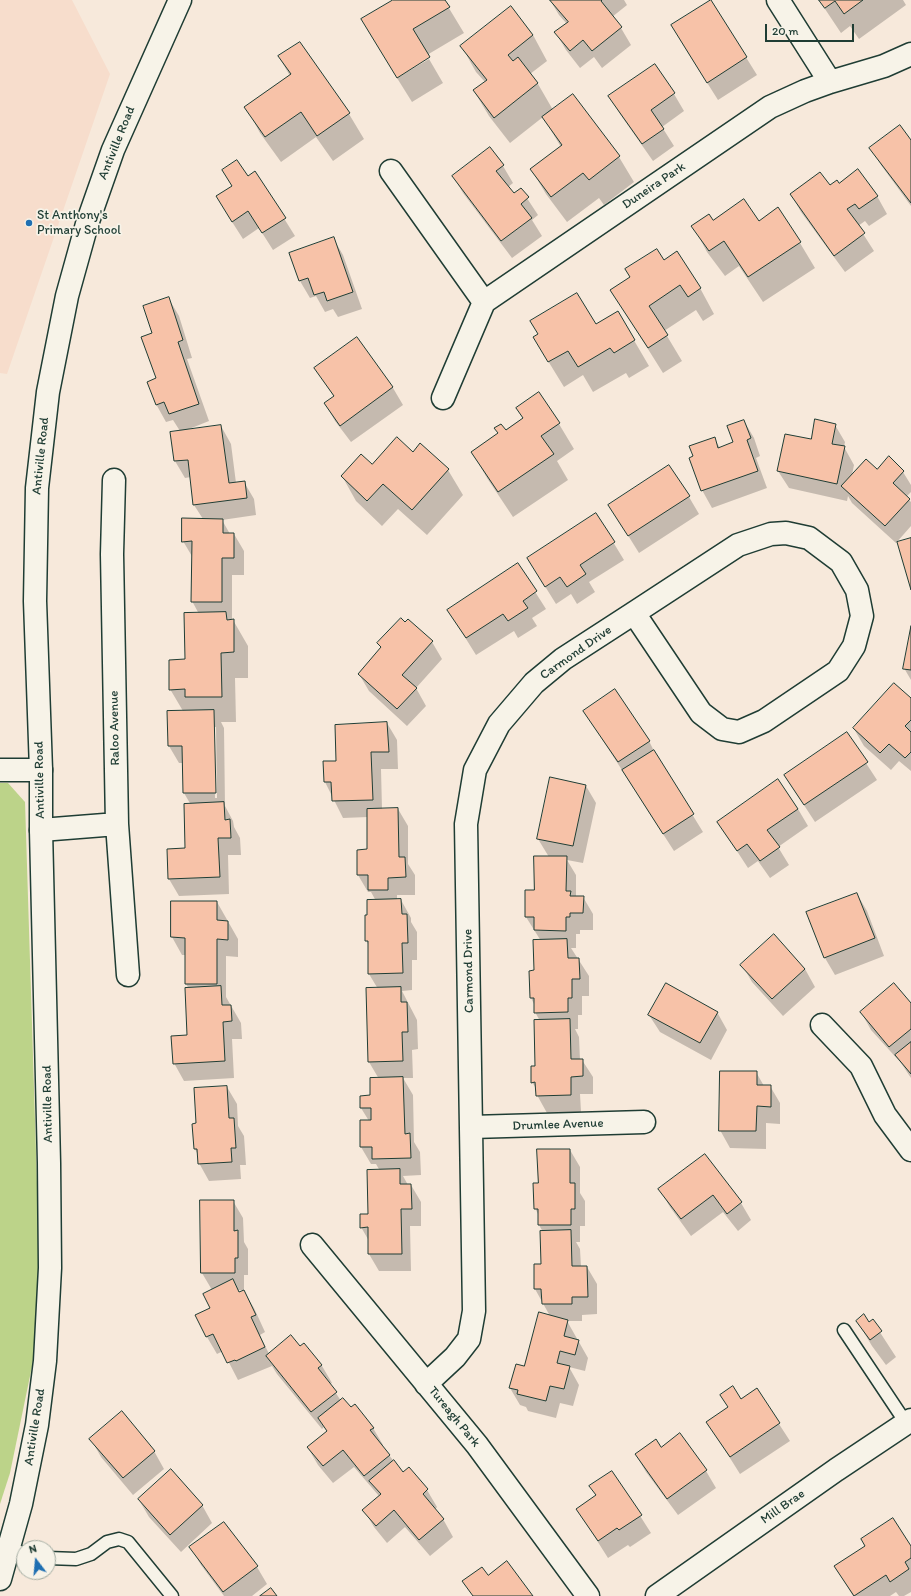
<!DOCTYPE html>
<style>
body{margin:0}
#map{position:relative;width:911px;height:1596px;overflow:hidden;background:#f7e9db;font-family:Itim,sans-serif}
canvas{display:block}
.north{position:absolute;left:16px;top:1540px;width:40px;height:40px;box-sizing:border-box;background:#f7f3e8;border:1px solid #a1aaa0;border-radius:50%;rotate:344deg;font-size:11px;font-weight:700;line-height:16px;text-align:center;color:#1f3d34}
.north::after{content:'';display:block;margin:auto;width:14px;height:18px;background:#1f6fb2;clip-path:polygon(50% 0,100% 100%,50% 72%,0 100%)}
.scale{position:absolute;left:765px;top:24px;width:89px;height:18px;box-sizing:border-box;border:2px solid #1f3d34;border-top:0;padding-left:5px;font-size:12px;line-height:14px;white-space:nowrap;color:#1f3d34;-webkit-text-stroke:3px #f7f3e8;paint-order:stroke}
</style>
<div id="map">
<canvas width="911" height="1596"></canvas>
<div class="north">N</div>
<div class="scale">20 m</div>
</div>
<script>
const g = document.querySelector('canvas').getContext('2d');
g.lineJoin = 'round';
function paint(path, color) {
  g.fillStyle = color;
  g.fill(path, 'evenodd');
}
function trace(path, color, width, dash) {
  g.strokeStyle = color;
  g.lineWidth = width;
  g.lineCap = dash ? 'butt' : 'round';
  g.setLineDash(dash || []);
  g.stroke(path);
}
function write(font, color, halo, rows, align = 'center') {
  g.font = font + ' Itim,sans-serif';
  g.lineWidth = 3.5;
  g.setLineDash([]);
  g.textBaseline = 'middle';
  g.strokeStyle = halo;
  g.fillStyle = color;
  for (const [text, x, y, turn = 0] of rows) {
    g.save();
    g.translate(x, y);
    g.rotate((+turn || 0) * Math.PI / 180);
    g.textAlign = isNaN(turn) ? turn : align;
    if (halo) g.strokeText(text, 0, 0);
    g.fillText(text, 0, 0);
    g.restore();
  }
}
paint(new Path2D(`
 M0 0H72L110 74 7 374 0 373Z`), '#f7ddcc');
paint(new Path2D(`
 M0 783H8L25 802 39 1247 36 1347 10 1473 0 1504Z`), '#bcd389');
paint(new Path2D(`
 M395 0H444L464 33 427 55Z
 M550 0H624L627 5 612 17 621 28 631 45 602 68 594 57 580 68 566 50 556 33 567 24 559 15Z
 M819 0H903L906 5 859 39 850 26 841 33Z
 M711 1 757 75 718 100 682 43Z
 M511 8 533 35 547 61 530 74 538 84 553 110 573 95 619 157 634 182 604 205 599 198 567 222 546 194 531 169 561 147 543 117 510 143 489 116 474 91 485 82 476 72 462 47Z
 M299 43 349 114 364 139 333 161 316 137 281 162 260 133 246 107 290 76 279 57Z
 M429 59 443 83 412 102 397 78Z
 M655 65 674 94 684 111 662 127 674 146 653 161 620 114 610 97Z
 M911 142V206L881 165 871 148Z
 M490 148 503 166 513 183 508 187 514 195 521 189 538 215 532 220 542 236 512 258 463 193 453 176Z
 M255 172 295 236 273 250 259 228 243 239 227 214 248 177Z
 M839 184 877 196 887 214 869 226 865 221 858 226 874 251 845 272 801 212 791 194Z
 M713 221 758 222 800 243 815 268 763 302 739 266 725 276 707 252 693 226Z
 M333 238 343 255 362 309 338 317 333 309 325 312 316 296 310 298 300 281 290 253Z
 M663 261 700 288 714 314 703 321 696 310 664 331 682 361 663 373 611 290Z
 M169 299 179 316 192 358 187 359 209 421 184 431 221 426 231 444 236 483 244 482 254 499 256 515 222 520 230 534H234L244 551V575H232V620H233L248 646V678H235L236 722H221L224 728 225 806 233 821 234 827 240 838 241 855H228L229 894 179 896 169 879 187 849 191 805 184 793V763H179L169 746 183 711 170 689 186 660 199 614 192 601 193 558 183 541 203 519 194 505 191 477 185 478 175 461 180 431 173 420 166 422 156 404 158 379 153 333ZM214 727H216L217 798H215Z
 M618 313 649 366 629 378 626 373 593 392 583 375 564 387 534 338 596 326Z
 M357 338 393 388 403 405 351 442 335 421 325 403 334 397 315 368Z
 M539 394 559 424 574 449 557 461 568 480 513 517 487 478 472 452 523 418 517 409Z
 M744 421 754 438 760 456 756 458 767 488 712 508 702 490 714 438 720 448 734 443Z
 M835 425 845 442 844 447 854 465 852 475 877 470 889 458 903 472 911 485V492L906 497 911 502V526L896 543 852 503 848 496 847 501 789 488 778 471 811 440Z
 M413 453 448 470 463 495 427 535 398 509 382 526 356 501 342 476Z
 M689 497 699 514 639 553 609 505Z
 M596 514 624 560 589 582 595 592 577 604 571 594 556 604 538 575Z
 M518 565 546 609 532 618 537 626 518 638 514 631 476 655 448 610Z
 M911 631V680L904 668Z
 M432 642 442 659 416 688 426 706 407 726 369 691 359 674 382 649 379 643Z
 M911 699V771L899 761 891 770 864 746 854 729Z
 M584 711 649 741 658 759 703 832 674 851Z
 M387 723 397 740 398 769H381L382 809H398L408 826V864L415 875V895H397V900H401L411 918V922L417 932V960H412V990L402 991 417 1020 418 1049 412 1050 413 1078H403L413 1095 414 1142 420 1152 421 1175 403 1176 408 1185H411L421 1202V1226H410L411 1271H379L369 1254V1241L361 1227 369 1215 380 1171 376 1164H371L361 1147 369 1121 361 1108V1097L371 1096 379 1079 369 1062 378 989 369 974V946L366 940 368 916 376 901 371 892H368L358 875 368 850V817L343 818 325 782 324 762H337Z
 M847 734 877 780 815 822 785 776Z
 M586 786 596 803 583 863 567 860 576 875V897H583L593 914V930H580V934H576V948H571L589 976V996H582V1015H578V1029H575L579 1037 580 1060H582L593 1077V1094H580L581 1112 547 1113 537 1095V1090L532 1082 536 1067 540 1021 535 1012V1006L531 998 541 941 526 917V891H535L549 857 538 839Z
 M798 809 808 826 778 847 789 865 770 878 758 861 748 868 718 822Z
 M857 894 867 911 884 956 835 975 825 958Z
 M172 902H217L238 939V957L226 956V997L241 1023 242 1039H232L234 1078 184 1081 174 1063 188 1036 189 989 186 984V955H182L172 937Z
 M773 936 805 969 815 987 783 1016 752 982 742 965Z
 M911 1005V1078L901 1063 871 1030 861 1012Z
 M717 1012 727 1030 711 1060 660 1032 649 1015Z
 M756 1072 764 1086H770L780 1103V1124L766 1123V1149L730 1148 720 1130Z
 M227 1087 237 1104 238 1126 244 1136 246 1165H240L241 1179 209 1181 199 1163V1157L195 1149 193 1124H197Z
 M570 1150 580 1167V1193L585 1201V1226H580V1242H576L580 1249 581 1267H587L597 1284V1314L582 1315V1321H567L588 1358 585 1371 569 1367 579 1385 573 1406 560 1403 556 1418 528 1411 526 1407 520 1405 510 1388 525 1368 550 1316 535 1289 542 1265 543 1232 539 1225V1216L535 1208 539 1184Z
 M705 1156 741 1203 751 1220 738 1231 723 1212 691 1236 670 1207 660 1190Z
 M233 1201 243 1218 244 1242 248 1249V1275H244V1290H238L239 1293 244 1291 254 1308 265 1332 260 1335 269 1354 300 1348 304 1344 322 1366 332 1383 330 1384 341 1401 373 1428 383 1445 382 1446 403 1473 409 1468 427 1490 437 1507 435 1510 443 1519 453 1537 430 1556 405 1527 387 1543 374 1527 364 1510 379 1496 354 1467 333 1483 318 1465 308 1448 327 1432 324 1427 322 1429 277 1374 272 1366 238 1380 223 1351 217 1354 207 1337 197 1315 211 1309 212 1290 202 1273Z
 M872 1320 896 1357 886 1365 872 1346 857 1321 869 1323Z
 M757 1390 790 1441 740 1474 708 1423Z
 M680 1434 706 1471 716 1488 678 1515 646 1472 636 1455 661 1448Z
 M91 1439 154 1451 164 1469 133 1495 101 1457Z
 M612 1472 651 1533 630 1547 628 1545 608 1558 577 1509 596 1496 591 1487Z
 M139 1500 202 1505 212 1523 181 1552 149 1517Z
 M224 1523 257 1567 267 1584 252 1596H224L201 1565 191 1548Z
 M911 1547V1592L904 1596H899L896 1592 890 1596H853L835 1566Z`), '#0003');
const building = new Path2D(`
 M393 0H445L450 7 413 29 430 57 397 78 361 19Z
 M550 0H602L601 1 622 27 592 51 583 40 570 51 554 32 568 22Z
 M711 0 747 57 707 83 671 25Z
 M819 0H863L844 14 835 1 825 8Z
 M511 6 533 35 508 55 513 61 518 57 538 83 494 118 473 90 487 80 460 46Z
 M300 42 350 113 317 136 301 112 265 137 244 107 291 74 278 56Z
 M655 64 675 93 651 110 664 129 642 144 608 96Z
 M573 94 620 156 589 180 583 173 551 197 530 169 562 145 542 117Z
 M900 125 911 140V203L869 148Z
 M490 147 504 165 496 171 514 193 521 188 529 197 521 204 532 218 501 241 452 176Z
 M237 160 248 176 255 171 286 218 262 233 248 211 232 222 216 196 232 186 222 170Z
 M858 169 878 196 859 209 855 204 847 209 865 233 834 256 790 194 820 172 830 185 837 180 839 183Z
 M744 199 759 221 778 207 801 242 748 277 724 241 709 251 691 226 709 214 713 220Z
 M334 237 353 292 327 301 324 292 314 295 308 278 299 281 289 253Z
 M657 249 664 260 677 251 701 288 688 297 680 285 649 306 668 335 648 348 610 290 630 277 625 269Z
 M577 293 596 324 618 311 635 340 614 353 610 348 578 367 568 351 548 362 533 337 538 334 530 321Z
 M169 297 183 340 178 342 199 404 169 414 164 402 156 405 147 382 156 378 141 337 152 333 143 306Z
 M357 337 393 387 340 426 324 403 334 396 314 368Z
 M539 392 560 423 541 436 554 454 498 492 471 452 498 433 494 428 501 424 506 430 523 418 516 408Z
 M815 419 836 424 832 444 845 446 837 484 777 471 785 434 811 439Z
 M744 420 751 438 747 440 758 471 701 491 689 458 693 456 689 446 715 437 718 448 733 442 727 426Z
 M221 425 229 483 245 481 247 498 193 505 188 460 174 461 170 432Z
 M397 437 413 452 420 443 449 469 412 510 383 484 367 501 341 476 361 454 372 464Z
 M889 456 904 471 893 483 910 499 885 526 841 486 866 459 877 469Z
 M669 465 690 496 628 536 608 505Z
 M596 513 615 542 580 565 586 574 567 587 560 577 545 587 527 558Z
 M182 518 223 519V533H234V558H222V602H191L192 541 182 542Z
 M911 538V590L897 542Z
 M518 563 537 591 523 601 528 608 508 621 503 614 466 638 447 610Z
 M226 612 227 620 234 619V652L221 653 222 697H185V689L169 690V660L185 659 184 613Z
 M401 618 405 622 408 619 433 641 402 675 417 688 397 709 358 674 381 647 377 643Z
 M911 626V670L903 669Z
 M894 683 911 698V720L905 726 911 732V752L905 758 889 744 880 753 853 728Z
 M615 689 650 741 618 762 583 711Z
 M214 710 216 793H183L182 746H168L167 711Z
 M387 722 389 752H371L373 800 332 801 331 782H324L323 761H336L335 725Z
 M847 732 868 762 804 805 784 775Z
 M654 750 694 814 663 834 622 770Z
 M550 777 586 785 573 846 537 839Z
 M778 779 798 809 767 830 780 847 760 861 747 844 737 851 717 822Z
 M224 802 225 820 230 819 231 838H218L220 877 168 879 167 849 185 848 184 804Z
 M398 808 399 857H405L406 877 388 878V890H368V875H357V850L367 849V809Z
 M534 856H567L566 891H571L570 896H584L583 913H570V917H566V931L534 930V917H525V890H534Z
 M857 893 875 938 824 958 806 912Z
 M401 899 402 914H407L408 943H402L403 973 368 974V941H365V915H367V900Z
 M171 901H217V920L228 921V940L217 939V984H185V938L171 937Z
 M774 934 805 969 772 999 740 965Z
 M567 939 568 958H579L580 979H572V998H568V1012L534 1013V998H530L529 971 534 970 533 940Z
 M666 983 718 1012 700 1043 648 1015Z
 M894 983 911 1003V1029L889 1047 860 1012Z
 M221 986 222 1005H231L232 1021 223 1022 225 1061 173 1064 171 1036 187 1035 185 988Z
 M401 987V1002H407L408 1032H402L403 1061 368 1062 366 988Z
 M570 1019 571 1059H583V1076L571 1077V1095L536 1096 535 1082 531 1083V1066H535L534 1020Z
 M911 1042V1074L895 1055Z
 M720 1071H757V1085H771V1107L757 1106 756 1131H719Z
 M403 1077 405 1134 410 1133 411 1158 372 1159V1147H360V1120H371V1108H360V1096L370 1095V1078Z
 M227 1086 229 1118H234L236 1148H231L232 1162 198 1164 197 1149H194L192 1124 196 1123 194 1088Z
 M537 1149H570V1183H575V1209H571V1225H538V1209H534L533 1183H538Z
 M705 1154 742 1202 727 1214 713 1195 681 1219 658 1189Z
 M400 1169V1184H411L412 1209H401L402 1254H368V1227L360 1228V1214H368L367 1170Z
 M200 1200H234V1231L238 1230V1258H235V1273H201Z
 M571 1230 572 1266H587L588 1297H572V1304H542L541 1289H534V1264H541L540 1231Z
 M233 1279 239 1292 244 1290 256 1315 251 1317 265 1347 236 1361 235 1360 227 1363 213 1334 206 1337 195 1315 210 1308 203 1294Z
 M539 1312 568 1320 564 1336 579 1340 575 1355 560 1351 557 1363 570 1366 564 1389 550 1386 546 1401 517 1394 518 1390 509 1388 516 1364 524 1366Z
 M864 1314 869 1322 873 1319 882 1331 870 1340 856 1321Z
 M291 1335 300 1346 304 1343 322 1365 318 1368 337 1392 311 1412 266 1356Z
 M733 1386 741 1399 757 1388 780 1423 730 1457 706 1422 728 1407 720 1395Z
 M343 1398 351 1407 355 1404 374 1428 370 1430 390 1455 364 1476 343 1450 323 1466 307 1447 327 1431 318 1418Z
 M122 1411 155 1451 123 1478 89 1439Z
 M680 1433 707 1470 667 1499 635 1454 656 1439 661 1447Z
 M394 1460 403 1472 409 1467 428 1489 423 1494 444 1519 419 1540 394 1510 376 1526 362 1510 381 1494 369 1481Z
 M171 1469 203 1505 170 1535 138 1499Z
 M612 1471 642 1515 619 1530 617 1528 598 1541 576 1509 596 1495 589 1486Z
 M893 1518 911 1546V1558L905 1562 909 1569 890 1582 886 1575 854 1596 834 1566 865 1546 861 1539Z
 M224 1522 258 1566 223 1592 189 1547Z
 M507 1561 533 1596H473L462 1581 482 1567 488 1575Z
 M271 1588 277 1596H260Z`);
paint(building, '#f7c2a8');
trace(building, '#1f3d34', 1);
const lane = new Path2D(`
 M844 1330 906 1423
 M8 1549 24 1553
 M48 1558 76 1559 91 1554 107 1542 119 1539 128 1542 172 1596`);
const street = new Path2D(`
 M778 0 830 82
 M391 171 484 302
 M443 398 484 302 770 107 805 91 830 82 884 66 911 54
 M114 480 112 554 117 824 128 975
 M0 770H41
 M41 830 117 824
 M822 1025 861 1066 885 1115 911 1150
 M472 1127 644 1122
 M312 1245 477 1445 588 1596
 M426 1384 455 1357 469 1339 474 1311 466 824 475 770 499 724 534 683 563 659 634 613 738 545 771 534 786 533 809 538 841 562 857 590 862 616 854 646 838 671 764 721 739 732 722 729 701 713 634 613
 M657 1596 836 1470 911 1420`);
const secondary = new Path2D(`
 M0 1579 21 1504 37 1425 45 1361 50 1268 49 1163 41 830V770L35 601 37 488 48 392 67 296 87 224 113 150 180 0`);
trace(lane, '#1f3d34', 15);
trace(street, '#1f3d34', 25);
trace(secondary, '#1f3d34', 25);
trace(lane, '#f7f3e8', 12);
trace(street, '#f7f3e8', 22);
trace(secondary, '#f7f3e8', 22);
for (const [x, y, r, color] of [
 [29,223,4,"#1f6fb2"]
]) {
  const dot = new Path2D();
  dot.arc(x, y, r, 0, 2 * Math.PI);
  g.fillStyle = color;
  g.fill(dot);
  trace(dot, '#f7f3e8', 1.5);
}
write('13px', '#1f3d34', '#f7f3e8', [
 ["Antiville Road",117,143,-68],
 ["Duneira Park",654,186,-34],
 ["Antiville Road",41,456,-84],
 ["Carmond Drive",576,653,-35],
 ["Raloo Avenue",115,728,-91],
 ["Antiville Road",40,780,-91],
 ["Carmond Drive",469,971,-91],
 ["Antiville Road",48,1104,-91],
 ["Drumlee Avenue",558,1125,-2],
 ["Tureagh Park",454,1417,51],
 ["Antiville Road",35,1427,-81],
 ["Mill Brae",783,1507,-35]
]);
write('13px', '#1f3d34', '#f7f3e8', [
 ["St Anthony's",37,216],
 ["Primary School",37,231]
], 'left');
</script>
